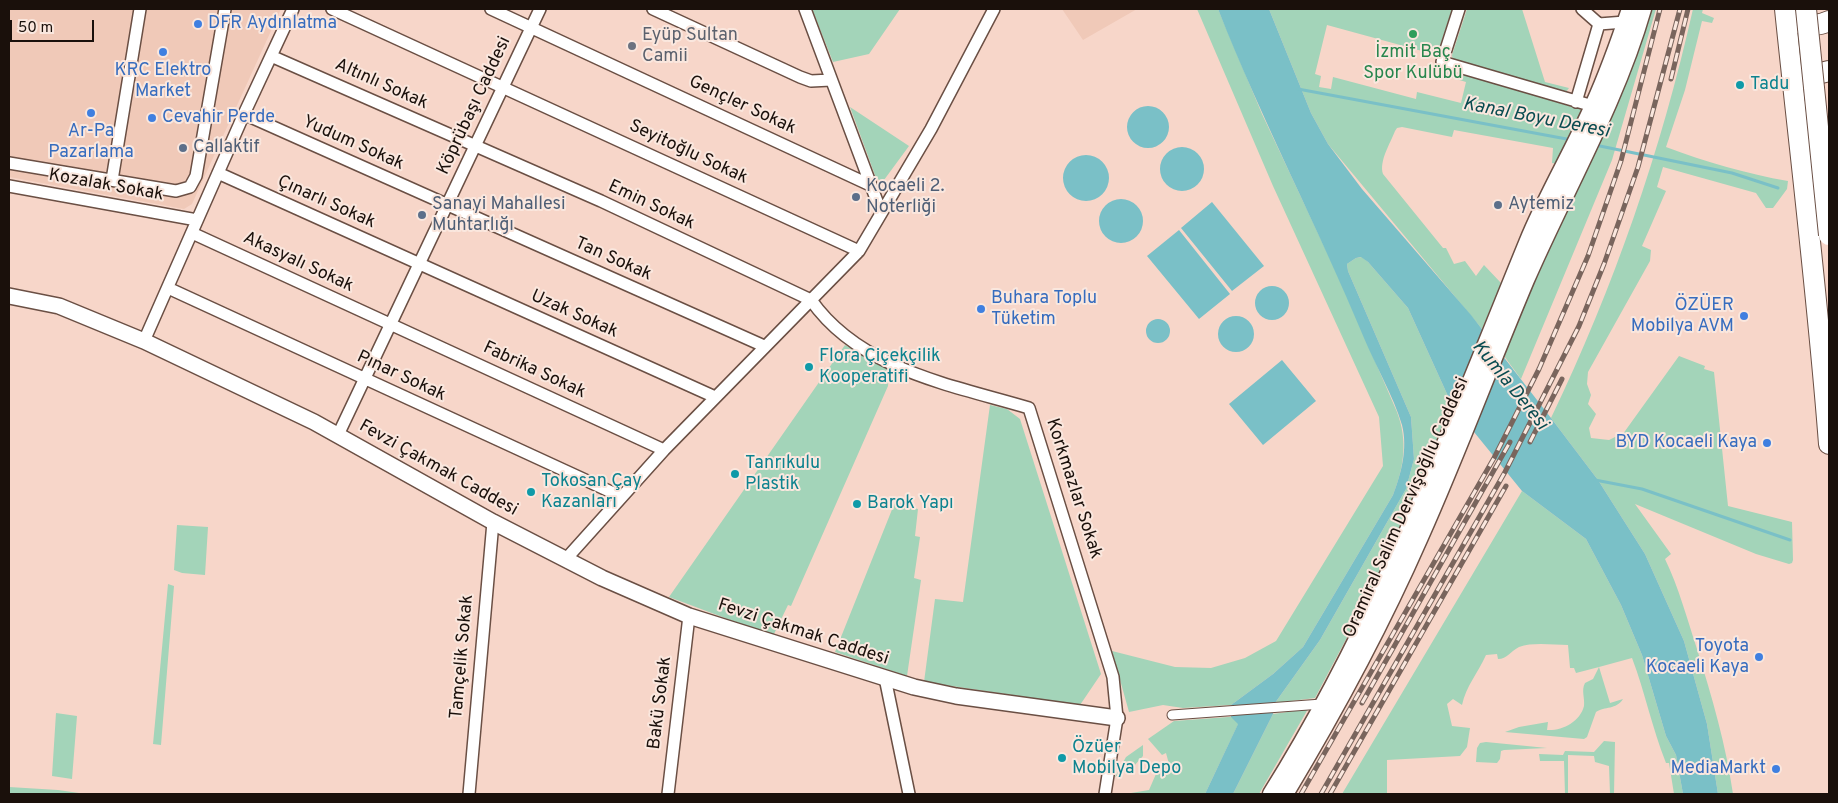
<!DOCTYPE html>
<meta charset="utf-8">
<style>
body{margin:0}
#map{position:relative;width:1838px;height:803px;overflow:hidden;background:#f7d6c9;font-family:Overpass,sans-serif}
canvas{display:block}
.frame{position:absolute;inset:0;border:10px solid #1a100b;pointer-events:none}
.scale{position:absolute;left:10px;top:20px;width:84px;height:22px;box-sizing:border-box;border:2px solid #1a100b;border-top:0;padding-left:6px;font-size:15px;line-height:18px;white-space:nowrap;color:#1a100b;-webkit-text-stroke:4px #fae7de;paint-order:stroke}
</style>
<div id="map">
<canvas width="1838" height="803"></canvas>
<div class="frame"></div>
<div class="scale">50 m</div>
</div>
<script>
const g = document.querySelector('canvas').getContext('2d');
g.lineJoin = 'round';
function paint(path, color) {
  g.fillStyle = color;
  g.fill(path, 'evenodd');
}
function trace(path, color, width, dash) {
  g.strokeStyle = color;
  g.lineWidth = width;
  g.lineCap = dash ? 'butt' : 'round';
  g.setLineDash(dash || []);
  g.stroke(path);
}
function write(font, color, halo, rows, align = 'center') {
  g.font = font + ' Overpass,sans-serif';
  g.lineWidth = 4;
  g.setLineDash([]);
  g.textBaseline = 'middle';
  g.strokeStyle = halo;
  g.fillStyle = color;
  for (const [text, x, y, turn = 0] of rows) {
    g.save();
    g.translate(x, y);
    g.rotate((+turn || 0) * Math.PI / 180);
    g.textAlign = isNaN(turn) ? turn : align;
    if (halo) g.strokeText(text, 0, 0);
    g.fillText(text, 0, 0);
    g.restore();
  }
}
paint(new Path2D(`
 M9 9H281L192 204 184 209 9 177Z
 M1062 9H1137L1083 40Z`), '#f0c9b8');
paint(new Path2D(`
 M812 9H900L869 54 833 62Z
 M1197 9H1218L1262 114 1339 278 1397 412C1408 441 1404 467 1393 495L1303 647 1273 674 1231 705 1183 708 1163 705 1129 712 1112 651 1175 667 1211 668 1245 658 1276 641 1383 466 1379 417 1273 186Z
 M1269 9H1452L1439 49 1433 54 1327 25 1315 74 1321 76 1319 87 1331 89 1333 77 1416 99 1417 92 1461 103 1466 82 1443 75 1445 68 1582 110 1557 164 1552 163 1553 148 1454 130 1452 137 1402 127 1397 128 1395 131C1390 144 1379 161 1383 174L1443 248H1446L1454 264 1465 261 1476 276 1484 265 1501 283 1482 329 1328 144 1311 113Z
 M1467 9H1522L1545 82 1569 88 1566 92 1453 61 1452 55Z
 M1650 9H1656L1612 160 1521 379 1504 356 1543 256Z
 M1693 9H1703L1702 13 1714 18 1712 23 1702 21 1685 90 1666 147C1706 162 1747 174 1788 181L1787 189 1773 208H1766L1756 193 1663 167 1657 187 1666 191 1642 246 1651 250 1650 261 1588 372 1587 384 1591 395 1588 404 1596 414 1589 428 1591 438 1609 440 1615 437 1620 438 1679 356 1705 366 1704 369 1714 372 1728 506 1792 522 1793 560 1792 563 1789 564 1756 554 1635 504 1671 554 1665 559C1679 588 1687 619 1697 649 1712 697 1726 745 1733 794H1718L1707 724 1684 641 1645 554 1598 480 1551 418C1614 287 1661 151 1693 9Z
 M850 107 909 146 884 180 881 181 876 178Z
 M1362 257 1368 262 1408 308 1452 405 1415 500 1371 592 1315 698 1275 703 1320 640 1406 489 1414 459 1411 417 1348 271 1347 264 1356 258Z
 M845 345 889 370 888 386 791 606 788 605 773 636 669 597Z
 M990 405 1007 409 1020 419 1101 674 1080 705 924 682 935 599 963 602Z
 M1522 491 1586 539 1621 605 1642 655 1666 736 1676 755 1683 794H1674L1669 763H1666C1652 728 1645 692 1632 658L1599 667 1610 703 1623 699C1616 710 1605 706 1596 712L1587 737 1584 739 1505 732 1519 727 1548 722 1547 730C1562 731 1580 722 1584 706 1585 698 1581 690 1585 683L1593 679 1599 667 1576 673 1574 668H1570L1568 645C1553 645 1533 642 1519 647 1511 651 1507 659 1498 659L1497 654 1486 655C1478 673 1466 686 1462 705L1453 699 1447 704 1452 726 1470 728 1467 747 1460 756 1387 760V794H1342Z
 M895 502 918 509 915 536 920 537 914 578 921 580 907 676 835 652Z
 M177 525 208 527 205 575 182 573 174 570Z
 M168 584 174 586 161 745 153 744Z
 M1308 709 1259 794H1233L1273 714Z
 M56 713 77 716 72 779 52 776Z
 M1242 716 1205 794H1125L1149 790 1159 767 1169 764 1166 753 1162 755 1148 739 1174 721Z
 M1604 741 1615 742 1614 794H1610L1609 766 1595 762 1594 756 1568 755V794H1565L1564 761H1540L1539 754 1563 755 1565 751 1594 752Z
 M1486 742 1547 748 1504 750 1501 751 1500 759 1497 763 1476 762 1477 748 1480 743Z
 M1143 745V756L1133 767 1115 777 1126 757Z
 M9 787 58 790 86 794H9Z`), '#a3d4b9');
paint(new Path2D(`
 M1218 9H1269L1311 113 1328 144 1362 189 1471 315 1551 418 1598 480 1645 554 1684 641 1707 724 1718 794H1683L1676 755 1666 736 1642 655 1621 605 1586 539 1522 491 1452 405 1408 308 1368 262 1361 257 1356 258 1347 264 1348 271 1411 417 1414 459 1406 489 1320 640 1275 703 1273 714 1233 794H1205L1238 724 1231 717V705L1273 674 1303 647 1393 495C1401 474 1408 449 1402 425 1393 395 1376 367 1364 338 1318 227 1262 121 1218 9Z
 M1127 127a21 21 0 1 1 42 0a21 21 0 1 1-42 0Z
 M1160 169a22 22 0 1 1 44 0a22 22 0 1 1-44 0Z
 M1063 178a23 23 0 1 1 46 0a23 23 0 1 1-46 0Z
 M1099 221a22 22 0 1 1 44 0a22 22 0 1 1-44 0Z
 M1212 202 1264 266 1232 291 1181 228Z
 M1179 230 1230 294 1199 319 1147 256Z
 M1255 303a17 17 0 1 1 34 0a17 17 0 1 1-34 0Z
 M1218 334a18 18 0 1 1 36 0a18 18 0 1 1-36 0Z
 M1146 331a12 12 0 1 1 24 0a12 12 0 1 1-24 0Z
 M1282 360 1316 401 1263 445 1229 404Z`), '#7ac0c7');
trace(new Path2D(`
 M1298 89 1572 140
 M1595 145 1732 173 1778 188
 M1595 480 1642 489 1790 540`), '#7ac0c7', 3);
const pedestrian = new Path2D(`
 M1172 715 1322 704`);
const minor = new Path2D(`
 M332 9 859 251
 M491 9 870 185
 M653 9 800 77 811 81 831 80
 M805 9 881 212
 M1459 9 1442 62 1593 106
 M1582 9 1599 24 1625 22
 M271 56 601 201 811 300C860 370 952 385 1029 408L1113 677 1117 718 1105 794
 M1576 102 1599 24
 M244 114 764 346
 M9 163 176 191 190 187 196 176 225 9
 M218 173 715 397
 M112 180 140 9
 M9 186 197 220
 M192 233 664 450
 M168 288 620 496
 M144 341 244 114 293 9
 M338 435 540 9
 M566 559 664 450 859 251 931 129 994 9
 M885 678 909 794
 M469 794 493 522
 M668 794 689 616`);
const tertiary = new Path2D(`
 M9 296 59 306 144 341 314 422 493 522 602 578 689 616 914 687 956 696 1117 718`);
const secondary = new Path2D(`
 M1271 794C1379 622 1450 431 1527 243 1546 196 1572 153 1593 106 1607 75 1619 42 1630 9
 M1285 794C1335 711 1381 626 1420 537 1458 452 1490 365 1526 280 1565 190 1616 103 1643 9`);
const trunk = new Path2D(`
 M1785 9C1800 154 1818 299 1829 444
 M1792 20C1805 26 1817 27 1829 21
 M1798 81 1801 78 1829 71`);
trace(pedestrian, '#6a4f44', 11);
trace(minor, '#6a4f44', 14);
trace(tertiary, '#6a4f44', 18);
trace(secondary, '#6a4f44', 19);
trace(trunk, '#6a4f44', 22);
trace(pedestrian, '#fff', 9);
trace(minor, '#fff', 11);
trace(tertiary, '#fff', 15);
trace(secondary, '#fff', 16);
trace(trunk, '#fff', 20);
const rail = new Path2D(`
 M1671 79 1688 9
 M1530 442 1562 379
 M1362 703 1510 442
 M1301 794 1494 458 1539 369 1588 256 1621 161 1660 9
 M1321 794 1505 472 1579 326 1604 264 1638 167 1680 9
 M1330 794 1506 486`);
trace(rail, '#79655d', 5);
trace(rail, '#fae7de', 3, [9]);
const trunkBridge = new Path2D(`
 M1806 9 1829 235`);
trace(trunkBridge, '#6a4f44', 22, []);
trace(trunkBridge, '#fff', 20);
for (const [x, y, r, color] of [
 [198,24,5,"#3f7fe0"],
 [1413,34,5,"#2e9e5b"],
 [632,46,5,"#6b7280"],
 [163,52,5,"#3f7fe0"],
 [1740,85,5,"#0f9aa8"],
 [91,113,5,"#3f7fe0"],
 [152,118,5,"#3f7fe0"],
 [183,148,5,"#5c6f8a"],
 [856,197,5,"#5c6f8a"],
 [1498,205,5,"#5c6f8a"],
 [422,215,5,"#5c6f8a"],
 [981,309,5,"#3f7fe0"],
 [1744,316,5,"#3f7fe0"],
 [809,367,5,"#0f9aa8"],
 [1767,443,5,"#3f7fe0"],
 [735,474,5,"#0f9aa8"],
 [531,492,5,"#0f9aa8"],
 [857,504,5,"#0f9aa8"],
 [1759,657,5,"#3f7fe0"],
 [1062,758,5,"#0f9aa8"],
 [1776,769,5,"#3f7fe0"]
]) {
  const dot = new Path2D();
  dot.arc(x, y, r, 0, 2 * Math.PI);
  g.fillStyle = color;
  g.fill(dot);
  trace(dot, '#fae7de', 2);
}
write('18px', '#366cbe', '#fae7de', [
 ["DFR Aydınlatma",208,24,"left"],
 ["KRC Elektro",163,71,"center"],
 ["Market",163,92,"center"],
 ["Cevahir Perde",162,118,"left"],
 ["Ar-Pa",91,132,"center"],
 ["Pazarlama",91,153,"center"],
 ["Buhara Toplu",991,299,"left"],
 ["Tüketim",991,320,"left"],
 ["ÖZÜER",1734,306],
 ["Mobilya AVM",1734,327],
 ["BYD Kocaeli Kaya",1757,443],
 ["Toyota",1749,647],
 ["Kocaeli Kaya",1749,668],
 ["MediaMarkt",1766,769]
], 'right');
write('18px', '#5b616d', '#fae7de', [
 ["Eyüp Sultan",642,36],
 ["Camii",642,57]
], 'left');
write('18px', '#27864d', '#fae7de', [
 ["İzmit Baç",1413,53],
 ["Spor Kulübü",1413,74]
]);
write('18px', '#1a100b', '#fae7de', [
 ["Altınlı Sokak",381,85,24],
 ["Köprübaşı Caddesi",475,106,-65],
 ["Gençler Sokak",742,106,25],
 ["Yudum Sokak",353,144,24],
 ["Seyitoğlu Sokak",688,153,25],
 ["Kozalak Sokak",106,186,10],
 ["Çınarlı Sokak",326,203,24],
 ["Emin Sokak",651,206,25],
 ["Tan Sokak",613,260,24],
 ["Akasyalı Sokak",298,263,25],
 ["Uzak Sokak",574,315,24],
 ["Fabrika Sokak",534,371,25],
 ["Pınar Sokak",401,377,25],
 ["Fevzi Çakmak Caddesi",438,469,29],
 ["Korkmazlar Sokak",1073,489,72],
 ["Oramiral Salim Dervişoğllu Caddesi",1407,508,-66],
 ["Fevzi Çakmak Caddesi",803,633,18],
 ["Tamçelik Sokak",463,657,-85],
 ["Bakü Sokak",661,703,-83]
]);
write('18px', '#0d838f', '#fae7de', [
 ["Tadu",1750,85],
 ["Flora Çiçekçilik",819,357],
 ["Kooperatifi",819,378],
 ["Tanrıkulu",745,464],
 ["Plastik",745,485],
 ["Tokosan Çay",541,482],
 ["Kazanları",541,503],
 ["Barok Yapı",867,504],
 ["Özüer",1072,748],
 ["Mobilya Depo",1072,769]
], 'left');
write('18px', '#4e5e75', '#fae7de', [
 ["Callaktif",193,148],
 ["Kocaeli 2.",866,187],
 ["Noterliği",866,208],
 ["Sanayi Mahallesi",432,205],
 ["Muhtarlığı",432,226],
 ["Aytemiz",1508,205]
], 'left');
write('italic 19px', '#094b50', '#fae7de', [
 ["Kanal Boyu Deresi",1536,119,11],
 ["Kumla Deresi",1509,386,51]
]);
</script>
